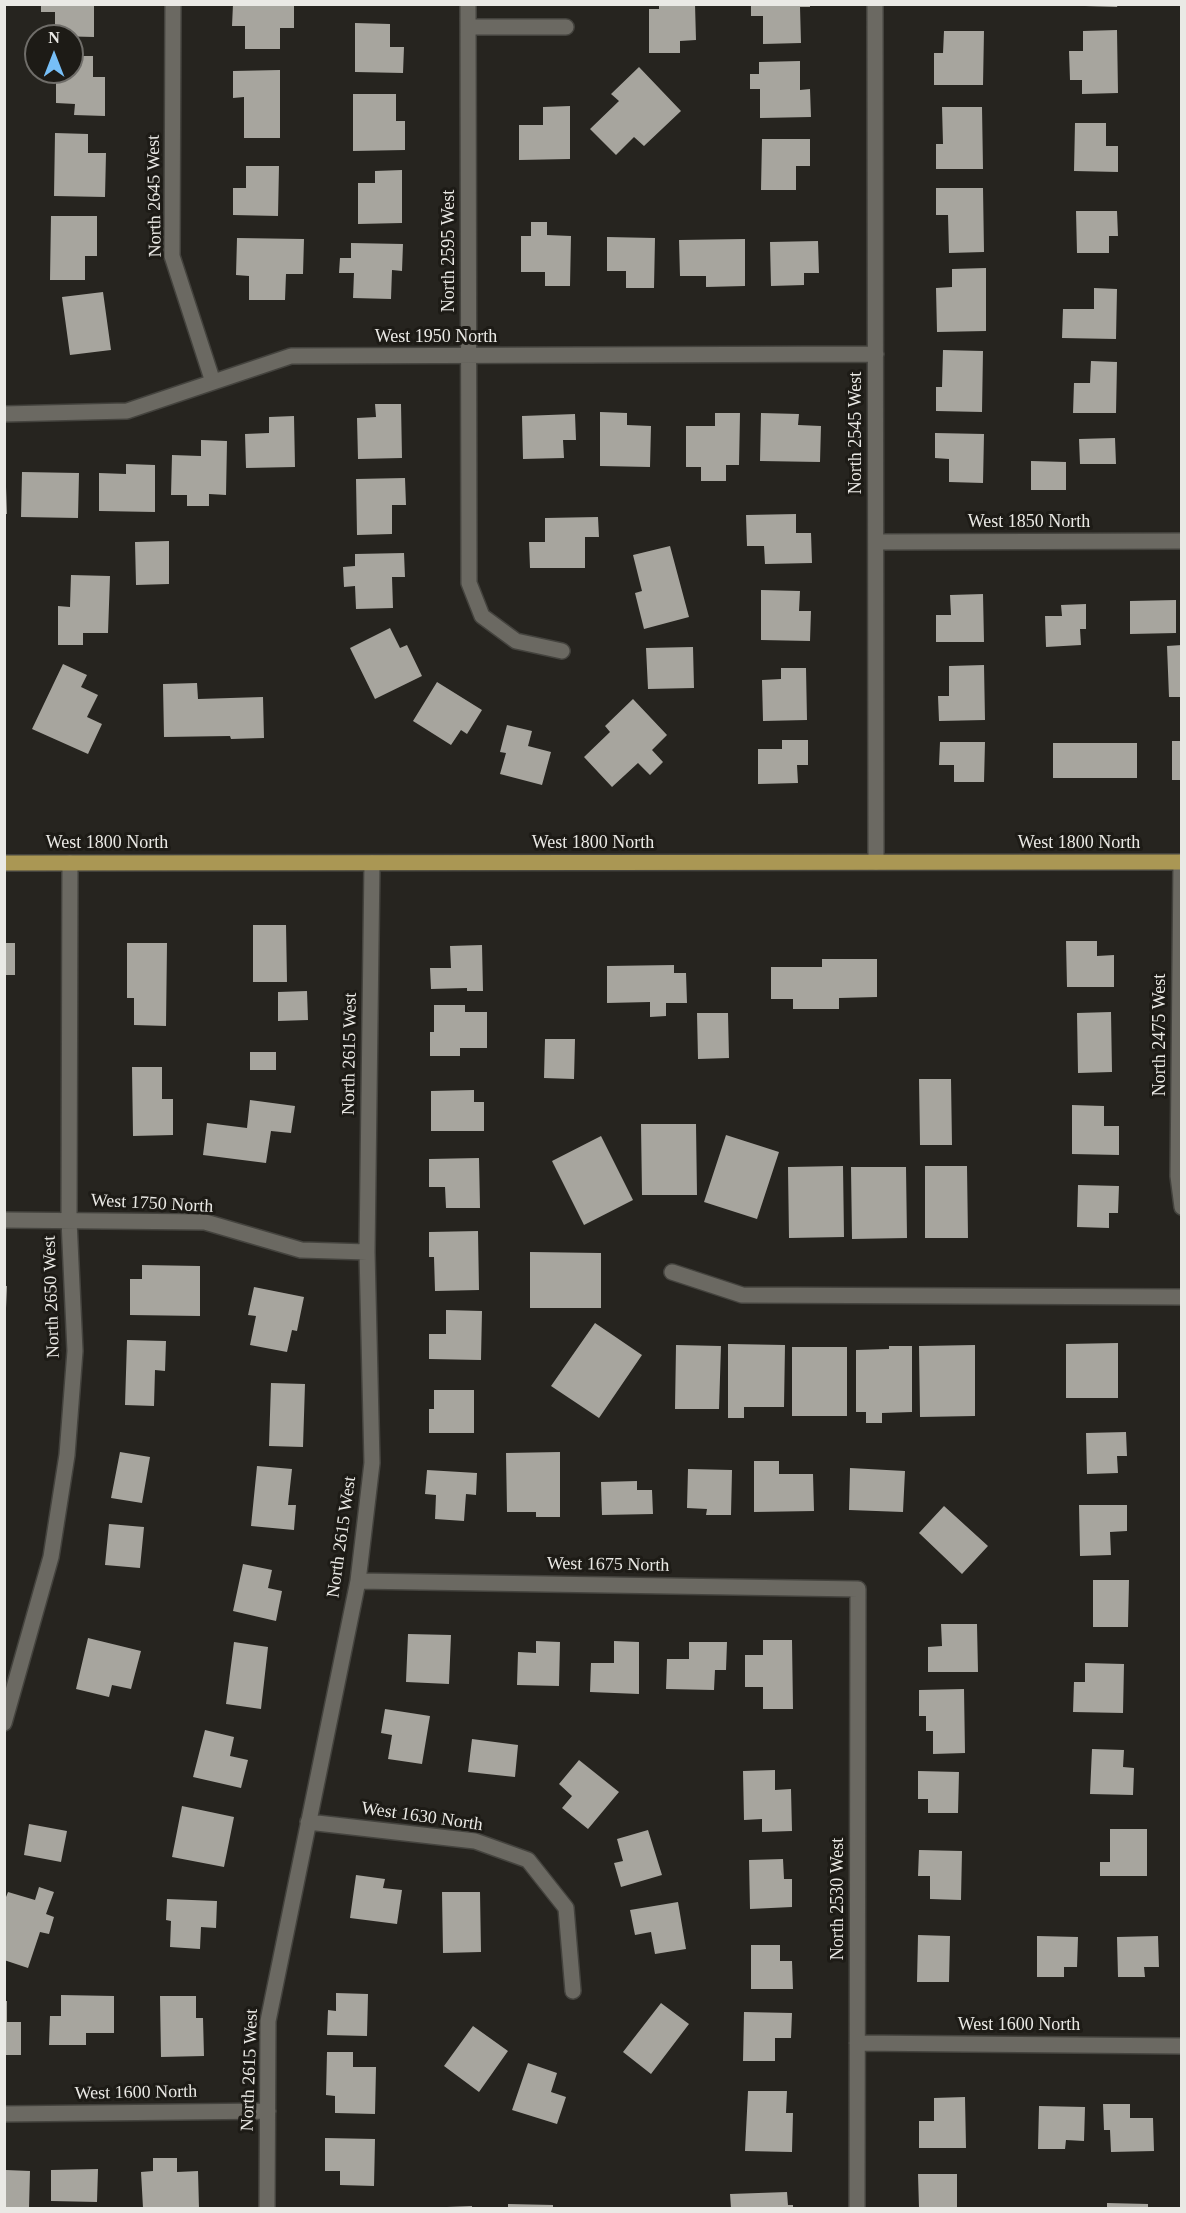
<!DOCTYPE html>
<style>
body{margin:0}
#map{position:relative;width:1186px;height:2213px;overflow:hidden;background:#26241f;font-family:"Times New Roman",serif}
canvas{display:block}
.frame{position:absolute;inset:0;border:6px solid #eae9e5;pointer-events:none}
.north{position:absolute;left:24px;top:24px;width:60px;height:60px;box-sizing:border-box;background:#1d1b16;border:2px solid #6f6d69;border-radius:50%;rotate:0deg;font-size:16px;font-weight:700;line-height:24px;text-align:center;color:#eae9e5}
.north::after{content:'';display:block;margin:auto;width:21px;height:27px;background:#77bff7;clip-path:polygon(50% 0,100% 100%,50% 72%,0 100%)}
</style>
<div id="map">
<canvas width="1186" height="2213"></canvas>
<div class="frame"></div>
<div class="north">N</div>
</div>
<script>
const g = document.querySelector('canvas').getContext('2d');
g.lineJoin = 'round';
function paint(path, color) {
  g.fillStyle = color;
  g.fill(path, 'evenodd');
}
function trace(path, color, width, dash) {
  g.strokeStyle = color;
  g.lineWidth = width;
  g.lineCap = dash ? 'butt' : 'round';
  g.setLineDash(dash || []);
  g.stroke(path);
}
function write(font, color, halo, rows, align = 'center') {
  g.font = font + ' "Times New Roman",serif';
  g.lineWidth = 6;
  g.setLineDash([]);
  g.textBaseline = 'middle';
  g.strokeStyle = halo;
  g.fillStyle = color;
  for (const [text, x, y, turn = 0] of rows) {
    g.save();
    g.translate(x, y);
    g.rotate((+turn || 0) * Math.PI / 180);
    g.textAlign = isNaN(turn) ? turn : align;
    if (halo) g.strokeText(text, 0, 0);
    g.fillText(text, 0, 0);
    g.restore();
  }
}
paint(new Path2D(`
 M41 4H94V37L55 36V12H41Z
 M233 4H294V28H280V49H245V26H232Z
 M659 4H695L696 40 680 41V53H649V9H659Z
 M751 4H810V7H800L801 43 763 44V16H751Z
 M1085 4H1118L1117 7 1085 6Z
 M355 23 390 24V47H404L403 73 355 72Z
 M1117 30 1118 93 1082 94V80H1070L1069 51H1083V31Z
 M944 31H984L983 85H934V53H943Z
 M72 56H93V77H105V116L74 115 75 104 56 103V72H72Z
 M800 61V90L810 89 811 117 760 118V89H750V74H759V62Z
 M639 67 681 111 644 146 634 137 616 155 590 129 619 101 611 94Z
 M280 70V138H244V97L233 98V71Z
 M353 94H396V121H405V150L353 151Z
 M570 106V159L519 160V125H543V107Z
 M942 107H982L983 169H936V144H943Z
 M1075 123H1106V146H1118V172L1074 171Z
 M55 133 88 134V153H106L105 197 54 196Z
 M762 139H810V166H796V190H761Z
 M246 166H279L278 216 233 215V188H246Z
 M402 170V223L358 224V183H375V171Z
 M936 188H983L984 252 949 253 948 215H936Z
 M1076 211H1117L1118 236H1109V253H1077Z
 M51 216H97V256H85V280H50Z
 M531 222H547V235L571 236 570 286H545V272H521V236H531Z
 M607 237 655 238 654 288H626V271H607Z
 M237 238 304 239 303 274H286L285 300H249V276L236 275Z
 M745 239V286L706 287V276H680L679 240Z
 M818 241 819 273H804V285L771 286 770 242Z
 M351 243 403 244 402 271 392 270 391 299 353 298 354 273H339L340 258H351Z
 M986 268V331L937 332 936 288 952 287V269Z
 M1094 288 1117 289 1116 339 1062 338 1063 309H1094Z
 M103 292 111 350 70 355 62 297Z
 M943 350 983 351 982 412 936 411V387H942Z
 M1091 361 1117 362 1116 413H1073L1074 383H1090Z
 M375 404H401L402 458 358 459 357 418 376 417Z
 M600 412 627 413V425L651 426 650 467 600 466Z
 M715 413H740L739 465H726V481H701V467H686V426H715Z
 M761 413 799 414 798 425 821 426 820 462 760 461Z
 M575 414 576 440H563L564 458 523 459 522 416Z
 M294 416 295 467 246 468 245 434 269 433V417Z
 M935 433 984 434 983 483 949 482V459L935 458Z
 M1115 438 1116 464H1080L1079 439Z
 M201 440 227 441 226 495 209 494V506H187V495H171L172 455 201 456Z
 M1031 461 1066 462V490H1031Z
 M126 464 155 465V512L99 511V473L126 474Z
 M22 472 79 473 78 518 21 517Z
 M405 478 406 505H392V534L357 535 356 479Z
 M4 487H6L7 514H4Z
 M796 514V533H811L812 563 765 564 764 546H747L746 515Z
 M598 517 599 537H585V568H530L529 542H545V518Z
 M169 541V584L136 585 135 542Z
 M670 546 689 617 644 629 635 593 642 591 633 555Z
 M404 553 405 577H392L393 608 356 609 355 586 344 587 343 567 355 566V554Z
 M71 575 110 576 108 633H83V645H58V606L70 607Z
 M761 590 800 591 799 611H811L810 641 761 640Z
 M983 594 984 642H936V615H951L950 595Z
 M1176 600V633L1130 634V601Z
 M1086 604V629H1080L1081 645 1046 647 1045 616H1062L1061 605Z
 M390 628 400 648 407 645 422 676 375 699 350 648Z
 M1182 645V697H1169L1167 646Z
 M693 647 694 688 648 689 646 648Z
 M63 664 87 675 81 687 98 695 87 717 102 724 88 754 32 729Z
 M984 665 985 720 939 721 938 696H949V666Z
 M781 668H806L807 720 763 721 762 680 781 679Z
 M437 682 482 710 467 734 461 730 451 745 413 721Z
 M197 683 198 699 263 697 264 738 231 739 230 736 164 737 163 684Z
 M633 699 667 735 652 750 663 762 650 775 638 763 612 787 584 757 610 732 605 726Z
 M507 725 532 731 528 746 551 752 542 785 500 774 506 753 500 752Z
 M782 740H808V765H797L798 783 758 784V749H782Z
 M1172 741H1182V780H1172Z
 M940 742H985L984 782H954V765H939Z
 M1053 743H1137V778H1053Z
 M253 925H286L287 982H253Z
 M1066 941H1097V956L1114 955V987H1067Z
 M4 943H15V975H4Z
 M127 943H167L166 1026 134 1025V998H127Z
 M482 945 483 991H467V988L431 989 430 968H451L450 946Z
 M822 959H877V997L839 998V1009H793V999H771V967H822Z
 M674 965V973H686L687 1003H666V1016L650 1017V1002L607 1003V966Z
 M307 991 308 1020 278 1021V992Z
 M434 1005H465V1012H487V1048H460V1056H430V1032H434Z
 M1111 1012 1112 1072 1078 1073 1077 1013Z
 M697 1013H728L729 1058 698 1059Z
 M545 1039H575L574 1079 544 1078Z
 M250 1052H276V1070H250Z
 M132 1067H162V1099H173V1135L133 1136Z
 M919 1079H951L952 1145H920Z
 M474 1090V1102H484V1131H431V1091Z
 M250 1100 295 1106 291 1133 271 1131 266 1163 203 1155 207 1123 247 1128Z
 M1072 1105 1104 1106V1126H1119V1155L1072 1154Z
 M641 1124H696L697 1195H642Z
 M726 1135 779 1152 757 1219 704 1202Z
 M601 1136 633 1200 584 1225 552 1161Z
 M479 1158 480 1208H446L445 1187H429V1159Z
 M843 1166 844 1237 789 1238 788 1167Z
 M925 1166H967L968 1238H925Z
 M851 1167H906L907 1238 852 1239Z
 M1078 1185 1119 1186 1118 1213H1109V1228L1077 1227Z
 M478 1231 479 1290 435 1291 434 1257H429V1232Z
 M530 1252 601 1253V1308H530Z
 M142 1265 200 1266V1316L130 1315V1279H142Z
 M4 1286H7L6 1308H4Z
 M254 1287 304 1297 297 1331 292 1330 287 1352 250 1345 256 1316 248 1315Z
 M446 1310 482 1311 481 1360 429 1359V1334H446Z
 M595 1323 642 1355 599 1418 551 1386Z
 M127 1340 166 1341 165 1371 155 1370 154 1406 125 1405Z
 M1118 1343V1398H1066V1344Z
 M728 1344 785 1345 784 1407H744V1418H728Z
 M676 1345 721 1346 719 1409H675Z
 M975 1345V1416L920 1417 919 1346Z
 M889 1346H912V1412L882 1413V1423H866V1412H856V1350L889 1349Z
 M792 1347H847V1416H792Z
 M271 1383 305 1384 303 1447 269 1446Z
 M434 1390H474V1433H429V1409H434Z
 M1126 1432 1127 1456H1117L1118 1473 1087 1474 1086 1433Z
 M120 1452 150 1457 142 1503 111 1498Z
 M560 1452V1517H536V1512H507L506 1453Z
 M754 1461H779V1474H813L814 1511 754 1512Z
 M257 1466 292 1469 288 1505H296L294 1530 251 1526Z
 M850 1468 905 1471 903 1512 849 1510Z
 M688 1469 732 1470 731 1515H706L707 1509 687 1508Z
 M427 1470 477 1473 476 1495 466 1494 464 1521 435 1519 436 1495 425 1494Z
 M637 1481V1490H652L653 1514 602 1515 601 1482Z
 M1079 1505H1127V1531L1110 1532 1111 1555 1080 1556Z
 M944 1506 988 1546 962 1574 919 1533Z
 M109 1524 144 1527 140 1568 105 1565Z
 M243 1564 272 1570 268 1588 282 1591 276 1621 233 1611Z
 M1093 1580H1129L1128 1627H1093Z
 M941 1624H977L978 1672H928V1647L942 1646Z
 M408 1634 451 1635 449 1684 406 1682Z
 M88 1638 141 1651 131 1689 112 1685 109 1697 76 1689Z
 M763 1640H792L793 1709H763V1687H745V1655H763Z
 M536 1641 560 1642 559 1686 517 1685 518 1652 536 1653Z
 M614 1641 639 1642V1694L590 1692 591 1663H614Z
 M234 1642 268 1647 261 1709 226 1704Z
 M689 1642H727L726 1670H715L714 1690 666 1689 667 1659H689Z
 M1085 1663 1124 1664 1123 1713 1073 1712 1074 1682H1085Z
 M964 1689 965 1753 933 1754V1731H926V1716H919V1690Z
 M385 1709 430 1716 422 1764 388 1759 392 1735 381 1733Z
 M205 1730 234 1737 230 1756 248 1760 241 1788 193 1777Z
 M472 1739 518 1745 515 1777 468 1772Z
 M1092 1749 1124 1750 1123 1767 1134 1768 1133 1795 1090 1794Z
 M579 1760 619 1792 588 1829 562 1808 572 1796 559 1784Z
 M775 1770V1790L791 1789 792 1831 762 1832V1819L744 1820 743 1771Z
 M918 1771 959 1772 958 1813H928V1799H918Z
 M182 1806 234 1817 224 1867 172 1857Z
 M29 1824 67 1831 61 1862 24 1855Z
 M1110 1829H1147V1876H1100V1862H1110Z
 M648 1830 662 1875 621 1887 614 1863 623 1861 617 1839Z
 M919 1850 962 1851 961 1900 930 1899V1876H918Z
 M783 1859 784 1879H792V1907L750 1909 749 1860Z
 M356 1875 385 1879 383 1888 402 1890 397 1924 350 1918Z
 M39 1887 54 1892 46 1914 54 1917 49 1934 40 1932 28 1968 4 1960V1902L8 1892 35 1900Z
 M442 1892H480L481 1952 443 1953Z
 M167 1899 217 1901 216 1928 201 1927 200 1949 170 1947 171 1921 166 1920Z
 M678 1902 686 1949 655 1954 651 1932 635 1935 630 1910Z
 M918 1935 950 1936 949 1982H917Z
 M1037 1936 1078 1937 1077 1967H1064V1977H1037Z
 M1158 1936 1159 1967H1144L1145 1977H1118L1117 1937Z
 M751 1945H780V1961H792L793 1989H751Z
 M336 1993 368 1994 367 2036 327 2035 328 2010 336 2011Z
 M61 1995 114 1996V2033H86V2045H49L50 2016H61Z
 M160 1996H196V2018H203L204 2056 161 2057Z
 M4 2001H7V2022H21V2055H4Z
 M661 2003 689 2024 651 2074 623 2052Z
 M744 2012 792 2013 791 2038H775V2061H743Z
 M473 2026 508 2051 479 2092 444 2066Z
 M327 2052H353V2067H376L375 2114 335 2113V2096L326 2095Z
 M528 2063 557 2073 551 2092 566 2097 557 2124 512 2110Z
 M748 2091H787L786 2113H793L792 2152 745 2151Z
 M965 2097 966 2148H919V2121H934V2098Z
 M1103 2104H1130V2118H1153L1154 2151 1111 2152 1110 2130H1104Z
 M1039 2106 1085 2107 1084 2141 1066 2140 1065 2149H1038Z
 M325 2138 375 2139 374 2186 340 2185V2171H325Z
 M153 2158H177V2172L198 2171 199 2208H143L141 2172 153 2171Z
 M98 2169 97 2202 51 2201V2170Z
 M6 2170 30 2171 29 2208H4Z
 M918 2174H957V2208H919Z
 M787 2192 788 2205H793V2208H731L730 2194Z
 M1107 2203 1148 2204V2208H1107Z
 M508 2204 553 2205V2208H508Z
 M472 2206V2208H447V2207Z`), '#a7a59e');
const minor = new Path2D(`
 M173 4 172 256 213 382
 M468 4 469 583 482 616 516 641 562 651
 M875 4 876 862
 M468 27H566
 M4 414 127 411 291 356 876 354
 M876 542 1182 541
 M1181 862 1178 1176 1182 1207
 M4 1220 205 1222 301 1250 367 1252
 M672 1272 742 1295 1182 1297
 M358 1581 858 1589 857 2208
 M4 1723 51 1557 67 1455 75 1351 69 1220 70 863
 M308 1822 475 1841 528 1860 566 1908 573 1991
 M857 2043 1182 2046
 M4 2114 268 2111
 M267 2208 268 2021 358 1581 372 1463 367 1252 372 863`);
const major = new Path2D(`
 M4 863 1182 862`);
trace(minor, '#44433e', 18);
trace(major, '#44433e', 18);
trace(minor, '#6b6962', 15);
trace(major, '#aa9754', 15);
write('18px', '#eae9e5', '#1d1b16', [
 ["North 2645 West",155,196,-91],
 ["North 2595 West",449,251,-90],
 ["West 1950 North",436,337],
 ["North 2545 West",856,433,-90],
 ["West 1850 North",1029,522],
 ["West 1800 North",107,843],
 ["West 1800 North",593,843],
 ["West 1800 North",1079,843],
 ["North 2475 West",1160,1035,-90],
 ["North 2615 West",350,1054,-89],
 ["West 1750 North",152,1204,3],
 ["North 2650 West",52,1297,-92],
 ["North 2615 West",342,1537,-82],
 ["West 1675 North",608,1565,1],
 ["West 1630 North",422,1817,8],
 ["North 2530 West",838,1899,-90],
 ["West 1600 North",1019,2025],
 ["North 2615 West",250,2070,-88],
 ["West 1600 North",136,2093,-1]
]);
</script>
